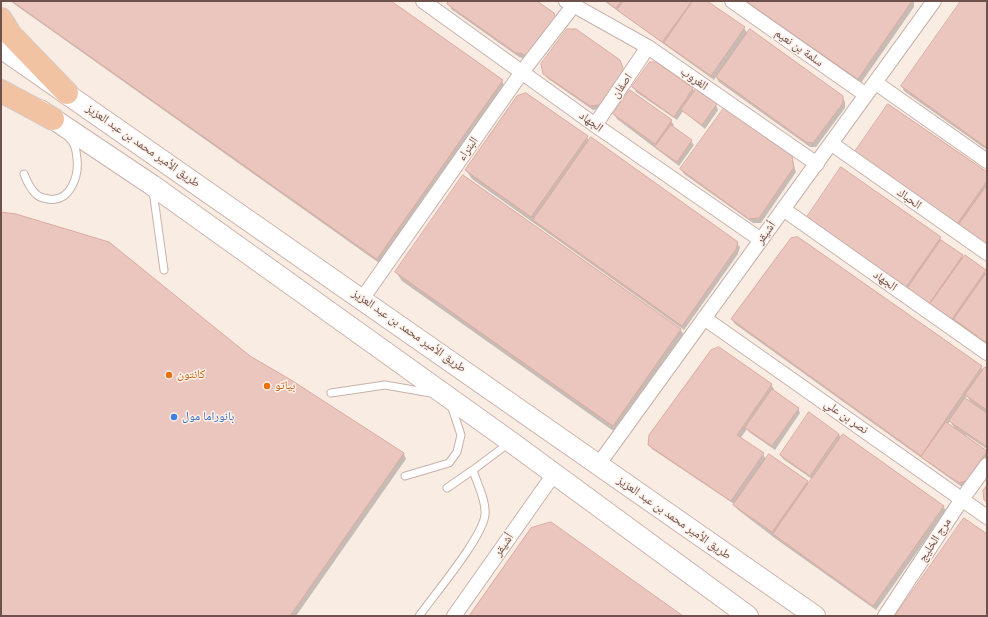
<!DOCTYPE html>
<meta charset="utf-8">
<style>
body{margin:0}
#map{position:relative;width:988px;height:617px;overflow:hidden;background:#f9ece3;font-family:"Archivo Narrow",sans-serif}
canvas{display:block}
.frame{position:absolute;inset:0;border:2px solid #6e514c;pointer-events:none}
</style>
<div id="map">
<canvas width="988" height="617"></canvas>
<div class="frame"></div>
</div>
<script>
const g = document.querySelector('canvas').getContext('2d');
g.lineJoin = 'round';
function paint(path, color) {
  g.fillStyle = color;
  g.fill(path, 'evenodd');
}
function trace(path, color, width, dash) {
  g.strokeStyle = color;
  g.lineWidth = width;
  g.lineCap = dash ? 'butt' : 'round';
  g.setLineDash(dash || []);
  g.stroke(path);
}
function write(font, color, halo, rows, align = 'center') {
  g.font = font + ' "Archivo Narrow","Noto Naskh Arabic",sans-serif';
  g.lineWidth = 3;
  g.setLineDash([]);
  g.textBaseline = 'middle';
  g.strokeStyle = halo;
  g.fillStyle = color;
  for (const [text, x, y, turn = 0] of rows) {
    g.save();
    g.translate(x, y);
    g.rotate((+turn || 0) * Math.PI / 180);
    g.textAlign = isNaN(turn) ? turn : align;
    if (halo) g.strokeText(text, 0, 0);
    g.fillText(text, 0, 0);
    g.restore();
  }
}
paint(new Path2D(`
 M10 1H389L502 81 504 85 379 263Z
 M445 1H535L554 14 556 19 531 61 519 57 451 9 449 3Z
 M604 1H706L744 28 748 34 842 97 845 102V108L816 147H810L719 82 716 77 714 80Z
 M744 1H914V7L861 83Z
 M962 1 987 2V150L904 91 902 86Z
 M619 60 626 76 602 109 593 110 547 78 544 73Z
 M656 63 693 89 695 92 716 105 718 110 705 129 683 111 677 120 636 92 634 88Z
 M614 114 671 121 674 125 672 127 691 141 694 145 679 166 617 119Z
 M587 137 589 141 737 243 740 247 738 254 684 330 472 179 466 170Z
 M791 157 796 172 761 223H753L684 174 681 169Z
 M858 157 987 173V248Z
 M463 176 681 330 686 339 619 435 402 281 396 272Z
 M1 213 291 381 404 454 406 459 296 616H1Z
 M808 217 940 238 942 242 964 258 965 256 987 274V345L956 322 955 323 933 306 931 308 811 222Z
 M798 238 981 367 984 371 987 370V449L966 435 965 437 987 452V460L969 485 962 487 735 324 732 319ZM967 396 971 403 965 399ZM950 421 955 429 948 424Z
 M771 384 774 389 773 391 798 408 800 413 775 450 749 432 747 429 740 439 763 454 766 460 807 482 809 485 812 479 783 459 781 455 839 434 841 439 943 506 946 511 876 610 776 539 737 509 734 504 652 449 650 444Z`), '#0003');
const building = new Path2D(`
 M12 1H391L503 80 377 259Z
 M449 1H537L554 13 556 21 528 57 521 53H516L447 4Z
 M606 1H621L616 8Z
 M624 1H692L662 42 617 10Z
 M693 1H707L745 27 711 76 664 43Z
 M746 1H912L858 79Z
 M961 1H987V148L901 86Z
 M567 29H576L620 60 624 71 599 105 590 106 543 74 541 64Z
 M750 29 843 96V103L813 143 806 142 716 77Z
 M650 62H656L693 88 674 117 632 87Z
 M696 89 717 104 702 125 681 110Z
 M630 90 672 120 655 144 613 114Z
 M526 93 588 136 531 217 465 170 517 96Z
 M888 104 987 172V181L957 224 854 153Z
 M724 108 792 156 794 167 759 218 749 219 680 169Z
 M671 125 692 140 677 162 655 147Z
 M591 137 738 242 736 249 682 326 533 220Z
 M841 167 941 237 906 287 807 217Z
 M463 175 681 329 613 426 395 272Z
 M987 185V246L958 226Z
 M1 212 16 214 109 242 250 356 291 380 404 453 290 616H1Z
 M798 237 982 366 921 456 731 319 791 238Z
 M941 240 963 255 929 304 907 289Z
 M965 255 986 270 952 319 930 304Z
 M987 272V339L985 342 954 319Z
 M719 347 772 384 737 435 764 453 731 501 648 445 649 435 711 350Z
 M985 367 987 369V410L965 395Z
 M772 389 799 408 772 446 745 428Z
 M965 398 987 413V447L949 421Z
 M809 412 839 434 810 476 780 455Z
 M946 422 987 451 966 481 959 483 921 457Z
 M843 434 944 506 873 606 773 534Z
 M769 454 808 481 772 532 733 505Z
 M987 485V502L984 500 983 491Z
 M964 518 987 534V616H895Z
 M551 522 683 616H469L531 528Z`);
paint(building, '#ebc6be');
trace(building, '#dcaaa0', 1);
const lane = new Path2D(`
 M24 174C27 182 30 189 37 195 40 198 45 198 48 199 70 203 79 176 77 159 76 151 76 145 70 139
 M153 191 164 270
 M331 393 385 385 431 393
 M405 476 449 463 457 452 461 435 451 405
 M447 488 473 470
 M419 616C434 595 484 536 485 514 486 499 477 484 473 470L509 443`);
const street = new Path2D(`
 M423 1 595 125 761 240
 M566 1 648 47 817 164
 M732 1 866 95
 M876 83 987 161
 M595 125 648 47
 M832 144 987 253
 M783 209 987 353
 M362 299 522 72 573 6
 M704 318 987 517
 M598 465 934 1
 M454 616 554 474
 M885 616 962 499 987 465`);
const secondary = new Path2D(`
 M1 48 815 616
 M40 110 152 185 511 442 748 616`);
const primary = new Path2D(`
 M1 19 11 35 67 93
 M1 91 53 119`);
trace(lane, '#c8b2ab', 9);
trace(street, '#c8b2ab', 16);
trace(secondary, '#ceb3ac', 22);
trace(primary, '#d4cbc9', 24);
trace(lane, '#fff', 7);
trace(street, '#fff', 14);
trace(secondary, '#fff', 20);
trace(primary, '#f1c3a2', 22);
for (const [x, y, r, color] of [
 [169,375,4,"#e8710a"],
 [267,386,4,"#e8710a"],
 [174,417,4,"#3f7fe0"]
]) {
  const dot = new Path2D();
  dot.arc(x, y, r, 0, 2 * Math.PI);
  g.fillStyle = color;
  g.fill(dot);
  trace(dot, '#fdf0e9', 1.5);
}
write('12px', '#6e514c', '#fdf0e9', [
 ["سلمة بن نعيم",799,48,35],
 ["الغروب",694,79,35],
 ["اصفان",622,86,-55],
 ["الجهاد",591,122,36],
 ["طريق الأمير محمد بن عبد العزيز",143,146,35],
 ["البتراء",468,149,-55],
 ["الحباك",909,199,35],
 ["أشيقر",766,233,-54],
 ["الجهاد",885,281,35],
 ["طريق الأمير محمد بن عبد العزيز",409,331,35],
 ["نصر بن علي",846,417,35],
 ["طريق الأمير محمد بن عبد العزيز",674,518,35],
 ["مرج الخليج",935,540,-57],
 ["أشيقر",504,545,-55]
]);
write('12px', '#c56008', '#fdf0e9', [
 ["كانتون",177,375],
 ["بياتو",275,386]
], 'left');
write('12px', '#366cbe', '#fdf0e9', [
 ["بانوراما مول",182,417]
], 'left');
</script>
